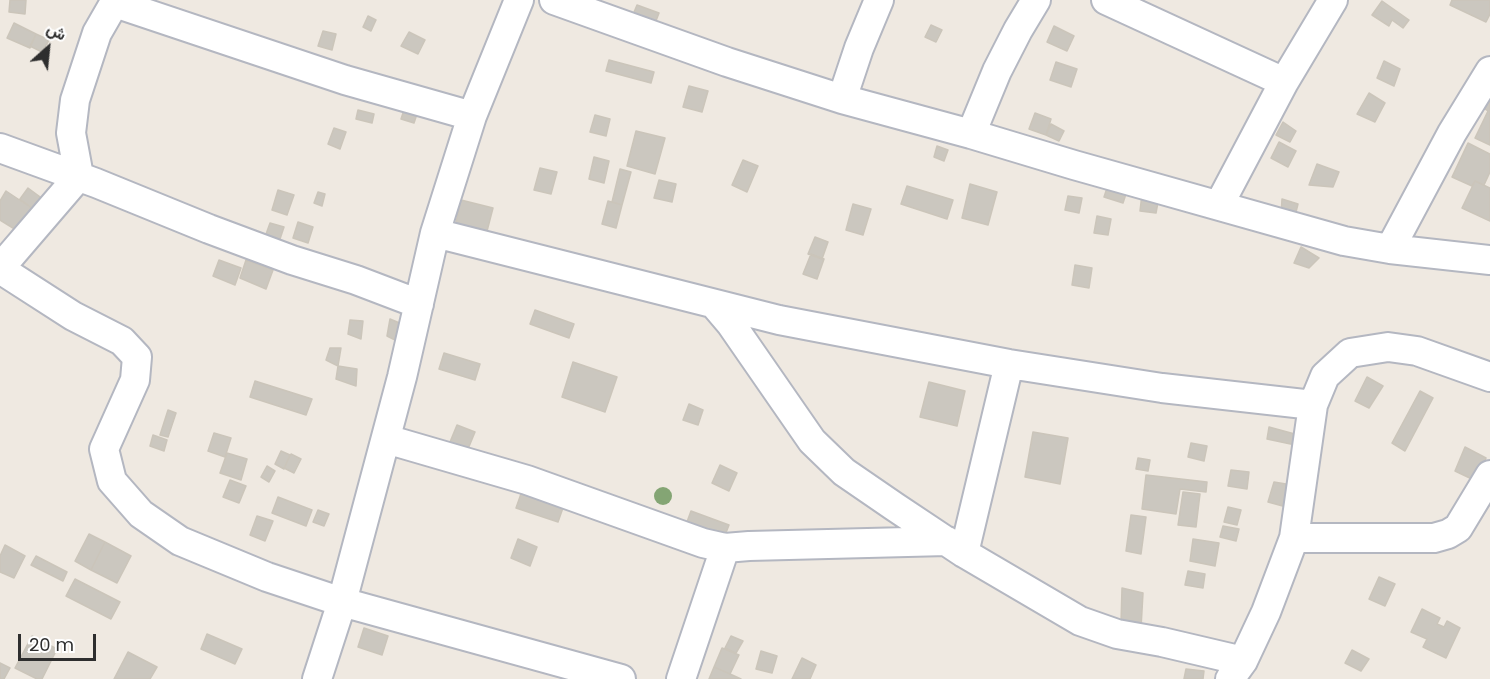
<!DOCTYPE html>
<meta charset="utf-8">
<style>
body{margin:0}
#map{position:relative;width:1490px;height:679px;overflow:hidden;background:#efe9e1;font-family:Poppins,Vazirmatn,sans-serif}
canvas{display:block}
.north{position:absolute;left:18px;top:18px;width:60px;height:60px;-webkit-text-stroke:4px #fff;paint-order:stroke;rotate:27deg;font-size:16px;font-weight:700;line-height:24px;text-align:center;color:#2e2e2e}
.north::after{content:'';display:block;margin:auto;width:21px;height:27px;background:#2e2e2e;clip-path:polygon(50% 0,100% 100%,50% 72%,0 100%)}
.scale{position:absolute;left:18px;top:634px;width:78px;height:27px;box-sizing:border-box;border:3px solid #2e2e2e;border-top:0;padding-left:8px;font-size:18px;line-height:21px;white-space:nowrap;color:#2e2e2e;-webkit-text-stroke:4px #fff;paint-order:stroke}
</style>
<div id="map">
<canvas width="1490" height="679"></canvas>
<div class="north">ش</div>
<div class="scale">20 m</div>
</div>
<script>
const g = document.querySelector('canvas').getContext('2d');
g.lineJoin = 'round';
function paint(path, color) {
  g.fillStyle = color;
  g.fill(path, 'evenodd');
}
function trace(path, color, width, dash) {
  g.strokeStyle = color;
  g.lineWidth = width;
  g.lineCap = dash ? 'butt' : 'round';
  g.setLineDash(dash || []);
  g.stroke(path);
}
const building = new Path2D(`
 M10 0H26L25 14 9 12Z
 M1452 0H1490V14L1486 22 1450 5Z
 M1382 1 1409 20 1403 28 1392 20 1389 26 1372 15Z
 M637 5 659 13 654 26 632 17Z
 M368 16 376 20 371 31 363 27Z
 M14 23 36 34 30 48 7 38Z
 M931 25 942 30 936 42 925 37Z
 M1054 26 1074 36 1067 51 1047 42Z
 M323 31 336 34 332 50 318 46Z
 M409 32 425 40 418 54 401 46Z
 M36 34 49 40 42 52 30 46Z
 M609 60 654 72 651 83 606 71Z
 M1384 61 1400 69 1394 86 1377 78Z
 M1056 62 1077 69 1071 87 1050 80Z
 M689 86 708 91 702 112 683 107Z
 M1369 93 1385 103 1375 122 1357 114Z
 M1490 99V145L1475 138 1488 111 1485 109Z
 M406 104 419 108 414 123 401 119Z
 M358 110 374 114 372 123 356 119Z
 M1035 113 1051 119 1046 135 1029 129Z
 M595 115 610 119 606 136 590 132Z
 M1283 122 1296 131 1290 142 1276 135Z
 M1051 124 1064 131 1059 141 1046 135Z
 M334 128 346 132 340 149 328 144Z
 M636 131 665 138 655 174 627 166Z
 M1279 142 1296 151 1288 167 1271 158Z
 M1468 143 1490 154V172L1484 185 1475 181 1472 186 1452 177Z
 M937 146 948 150 944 161 934 157Z
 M594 157 609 161 604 183 589 179Z
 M743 160 758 166 747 192 732 185Z
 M1317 164 1339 172 1333 187 1309 185Z
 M540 168 557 172 551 194 534 190Z
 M620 169 631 172 622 205 612 202Z
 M659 180 676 184 672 202 654 198Z
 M1475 181 1490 188V221L1462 208Z
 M970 184 997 192 988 225 962 218Z
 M1108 185 1127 191 1123 203 1104 197Z
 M907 186 953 200 947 219 901 204Z
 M28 188 47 202 39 213 20 199Z
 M278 190 294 195 287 215 272 210Z
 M6 191 36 211 21 233 0 220V201Z
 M318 192 325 194 322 206 314 203Z
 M1142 194 1159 197 1156 213 1140 211Z
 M1068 196 1082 198 1079 213 1065 210Z
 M1282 199 1298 204 1295 216H1281Z
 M461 200 493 208 486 235 455 227Z
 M608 201 622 205 616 228 602 224Z
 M853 204 871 209 863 235 846 230Z
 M1097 216 1111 219 1108 235 1094 233Z
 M298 222 313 227 308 243 293 238Z
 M270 223 284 227 279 242 265 237Z
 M815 237 828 242 822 259 808 254Z
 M1301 247 1319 258 1309 268 1294 263Z
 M811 254 824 259 817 279 803 274Z
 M219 260 241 268 235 285 213 276Z
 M246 260 273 270 266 289 240 278Z
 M1075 265 1092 268 1089 288 1072 285Z
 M535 310 574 324 569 338 530 324Z
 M390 319 402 324 397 341 387 336Z
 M350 320 363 321 361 339 348 334Z
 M330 348H341L338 366 326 360Z
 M444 353 480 364 475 380 439 369Z
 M573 362 617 377 605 412 562 397Z
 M338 366 357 369 356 386 336 379Z
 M1367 377 1383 386 1369 408 1355 401Z
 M255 381 312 399 306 415 250 397Z
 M929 382 965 391 957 426 920 417Z
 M1420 391 1433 398 1405 451 1392 443Z
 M689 404 703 410 698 425 683 420Z
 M168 410 176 413 168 437 160 435Z
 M457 425 475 432 468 449 450 442Z
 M1269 427 1302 436 1300 446 1267 439Z
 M1033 432 1068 438 1060 484 1025 477Z
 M214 433 231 438 225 457 208 451Z
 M153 435 167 440 164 451 150 446Z
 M1191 443 1207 446 1204 461 1188 457Z
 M1465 447 1486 458 1476 481 1455 471Z
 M281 451 290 455 284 469 275 464Z
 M227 453 247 459 241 480 220 473Z
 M291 454 301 459 294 473 284 468Z
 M1138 458 1150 460 1148 471 1136 469Z
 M720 465 737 473 729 491 712 483Z
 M267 466 275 471 269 482 261 477Z
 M1231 470 1249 472 1247 489 1228 486Z
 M1146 475 1207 482 1206 492 1180 489 1176 514 1142 509Z
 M230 480 246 486 239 503 223 497Z
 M1274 482 1292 485 1290 508 1268 502Z
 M522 491 564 505 558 522 516 508Z
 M1183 492 1200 494 1196 527 1178 525Z
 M278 497 312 510 306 526 272 513Z
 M1228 507 1241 510 1237 525 1224 522Z
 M318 510 329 514 324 526 313 522Z
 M691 511 729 525 722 543 684 530Z
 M1131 515 1146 517 1141 554 1126 551Z
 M257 516 273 521 265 541 250 535Z
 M1223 526 1239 529 1236 541 1220 537Z
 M89 534 105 542 91 570 75 561Z
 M518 539 537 547 530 566 511 558Z
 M1193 539 1219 543 1215 566 1190 561Z
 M105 542 131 556 117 583 91 570Z
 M5 545 25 556 14 578 0 572V556Z
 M36 556 67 572 63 581 31 565Z
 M1188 571 1205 574 1203 588 1185 585Z
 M1379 577 1395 584 1385 606 1369 599Z
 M75 579 120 602 111 619 66 596Z
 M1122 588 1143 593 1141 628 1121 623Z
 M1422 609 1440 618 1437 624 1444 627 1447 621 1460 628 1446 658 1423 647 1427 639 1411 632Z
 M364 628 388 636 382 655 358 647Z
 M207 634 242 649 235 664 201 649Z
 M32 636 57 649 42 679H37L15 668Z
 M731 636 743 641 736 653 725 648Z
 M722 648 739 655 730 674 714 667Z
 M1352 650 1369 659 1361 671 1345 663Z
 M761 651 777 656 772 673 756 669Z
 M128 652 157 667 150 679H114Z
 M802 658 816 665 810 679H792Z
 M0 663 10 668 4 679H0Z
 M714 667 730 674 741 679H709Z
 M1186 669 1204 671 1203 679H1184Z`);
paint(building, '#cbc7bf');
trace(building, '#cbc5ba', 1.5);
const minor = new Path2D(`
 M554 0 727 62 842 99 971 134 1074 165 1344 241 1390 249 1490 260
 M1106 0 1284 82
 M115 3 345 80 472 116
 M842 99 859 48 879 0
 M971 134 997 71 1018 30 1036 0
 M0 148 96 183 209 229 292 260 356 280 419 304
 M1219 205 1284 82 1333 0
 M435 233 779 320 1009 364 1162 388 1313 405
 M1390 249 1452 133 1490 71
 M0 268 79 176 71 133 75 100 97 33 116 0
 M0 269 73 316 122 341 137 357 135 380 104 449 112 481 141 514 180 541 267 577 342 602 621 679
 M714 304 731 324 812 441 844 472 895 507 964 553 1080 621 1117 634 1162 642 1243 661
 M386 439 527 480 703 543 725 548 749 546 947 541
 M1294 538 1313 405 1325 376 1350 353 1388 347 1417 351 1490 377
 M964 553 1009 364
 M317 679 342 602 402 377 435 233 472 116 519 0
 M681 679 725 548
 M1230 679 1243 661 1266 612 1294 538H1434L1448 534 1458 528 1490 475`);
trace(minor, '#b4b7c1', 32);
trace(minor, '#fff', 28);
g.fillStyle = '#84a574';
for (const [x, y] of [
 [663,496]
]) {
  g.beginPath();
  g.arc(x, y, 9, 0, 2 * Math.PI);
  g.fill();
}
</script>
